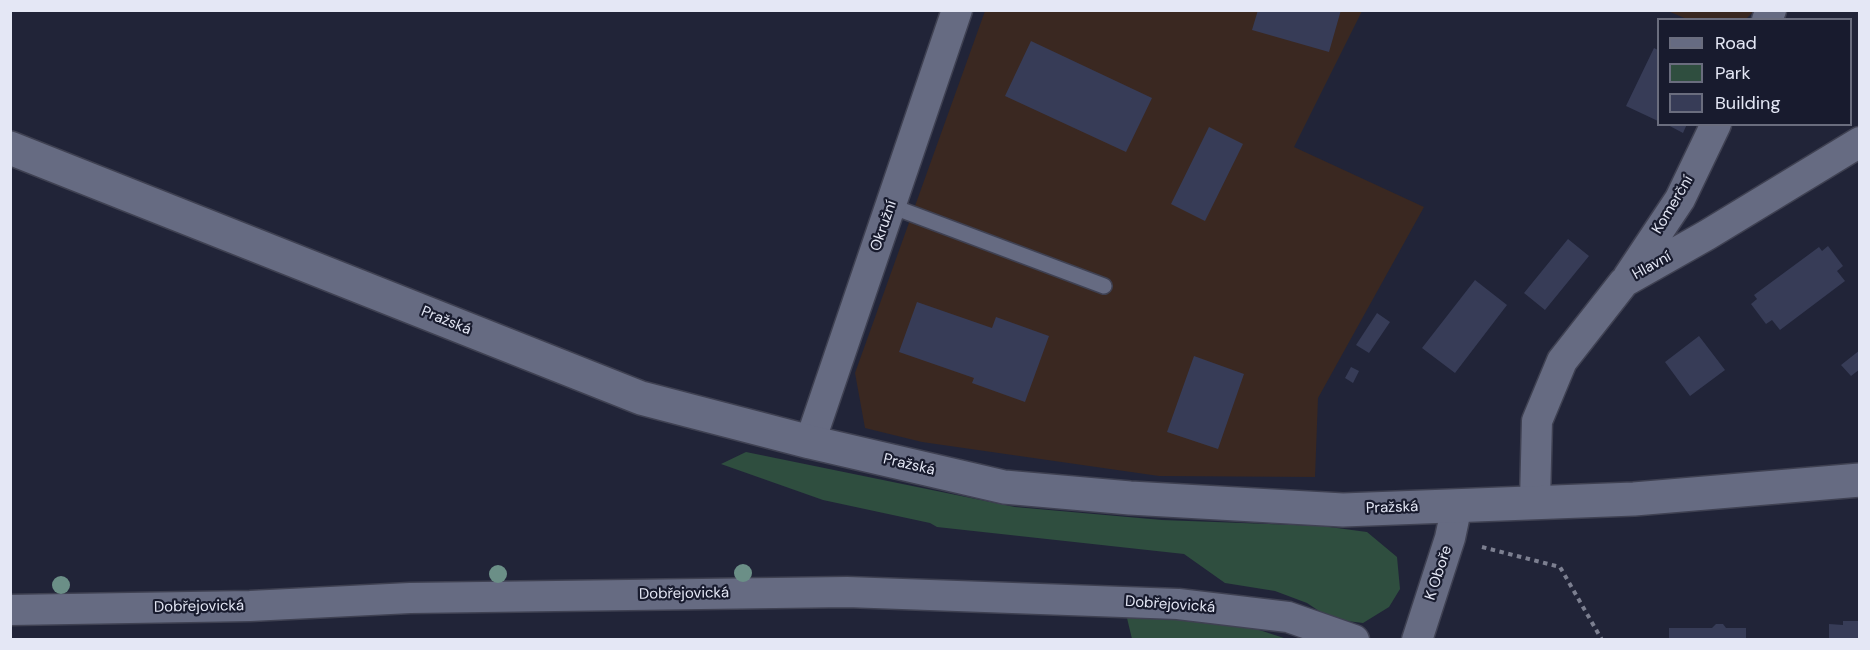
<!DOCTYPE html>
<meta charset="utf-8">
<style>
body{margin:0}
#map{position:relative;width:1870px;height:650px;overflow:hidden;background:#212438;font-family:"DM Sans",sans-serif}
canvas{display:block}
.frame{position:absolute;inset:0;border:12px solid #e4e7f5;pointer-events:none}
.legend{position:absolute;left:1657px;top:18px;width:195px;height:108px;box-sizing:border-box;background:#181b2e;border:2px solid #6a6d7e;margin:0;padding:8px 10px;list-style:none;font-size:18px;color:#e4e7f5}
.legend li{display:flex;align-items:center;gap:12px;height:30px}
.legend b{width:30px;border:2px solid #6a6d7e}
</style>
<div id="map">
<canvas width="1870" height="650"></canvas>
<div class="frame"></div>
<ul class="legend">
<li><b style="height:8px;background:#666b82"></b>Road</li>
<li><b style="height:16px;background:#2f4e3f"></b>Park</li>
<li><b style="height:16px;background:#373c57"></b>Building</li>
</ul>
</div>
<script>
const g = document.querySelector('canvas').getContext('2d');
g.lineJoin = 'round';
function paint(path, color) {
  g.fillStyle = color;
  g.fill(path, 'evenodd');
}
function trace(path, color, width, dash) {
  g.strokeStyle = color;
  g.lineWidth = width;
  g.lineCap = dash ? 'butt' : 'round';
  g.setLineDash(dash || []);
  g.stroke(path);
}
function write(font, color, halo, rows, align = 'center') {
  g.font = font + ' "DM Sans",sans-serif';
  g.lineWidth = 4.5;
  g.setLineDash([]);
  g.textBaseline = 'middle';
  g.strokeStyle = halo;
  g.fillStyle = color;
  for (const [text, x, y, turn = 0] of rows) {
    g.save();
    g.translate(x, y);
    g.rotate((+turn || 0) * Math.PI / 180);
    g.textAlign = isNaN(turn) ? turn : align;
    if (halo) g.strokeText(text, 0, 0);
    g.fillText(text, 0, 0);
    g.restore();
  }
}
paint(new Path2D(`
 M985 11H1362L1294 147 1424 207 1318 398 1315 477 1159 476 922 442 865 428 855 373Z
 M1668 11 1754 10V11L1746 19 1689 20Z`), '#3a2821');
paint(new Path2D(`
 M746 452 1015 507 1162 520 1322 526 1367 532 1397 557 1400 589 1389 607 1363 623 1331 619 1307 603 1275 591 1225 583 1184 554 937 527 930 523 823 500 721 464Z
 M1180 617 1250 627 1287 639H1132L1127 618Z`), '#2f4e3f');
paint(new Path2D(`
 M1258 10H1341L1329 52 1252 30Z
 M1031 41 1152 98 1126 152 1005 96Z
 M1654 48 1658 50V121L1626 106Z
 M1666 124H1687L1683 133Z
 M1209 127 1243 144 1205 221 1171 204Z
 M1568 239 1589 256 1545 310 1524 293Z
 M1828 246 1843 266 1837 271 1845 281 1780 330 1772 320 1766 324 1751 304 1757 299 1754 295 1819 247 1822 251Z
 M1475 280 1507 305 1455 373 1422 348Z
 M917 302 992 328 996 317 1049 336 1025 402 972 383 974 378 899 352Z
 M1377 313 1390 322 1369 353 1356 345Z
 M1699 336 1725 370 1690 396 1665 362Z
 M1860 350V369L1851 376 1841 365Z
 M1194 356 1244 374 1218 449 1167 432Z
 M1351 367 1359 371 1353 383 1345 378Z
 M1843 621H1860V639H1829V624L1843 625Z
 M1716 624H1723L1726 628H1746V639H1669V628H1712Z`), '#373c57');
const lane = new Path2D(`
 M891 206 1104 286`);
const street = new Path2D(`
 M1767 20 1771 10
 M1628 277 1680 199 1716 124
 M810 442 957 10
 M1535 501 1537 421 1562 361 1624 282 1707 235 1860 142
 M10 610 250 606 410 598 847 592 1178 604 1288 617 1354 640
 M1417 640 1450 538 1457 505`);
const secondary = new Path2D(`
 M10 148 641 398 810 442 1004 487 1130 498 1343 510 1634 499 1860 480`);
trace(lane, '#3f4152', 18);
trace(street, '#3f4152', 33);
trace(secondary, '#3f4152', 36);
trace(new Path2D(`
 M1482 547 1560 567 1602 640`), '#7c7f90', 4, [4.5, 4.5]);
trace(lane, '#666b82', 15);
trace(street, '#666b82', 30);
trace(secondary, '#666b82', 33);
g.fillStyle = '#6b8f87';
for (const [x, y] of [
 [743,573],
 [498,574],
 [61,585]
]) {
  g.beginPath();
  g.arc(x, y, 9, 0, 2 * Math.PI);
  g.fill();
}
write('15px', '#e4e7f5', '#181b2e', [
 ["Komerční",1673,205,-59],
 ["Okružní",884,226,-71],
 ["Hlavní",1652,266,-29],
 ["Pražská",446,321,22],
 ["Pražská",909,465,13],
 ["Pražská",1392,508,-2],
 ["K Oboře",1439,573,-72],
 ["Dobřejovická",684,594,-1],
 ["Dobřejovická",1170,605,4],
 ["Dobřejovická",199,607,-1]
]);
</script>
